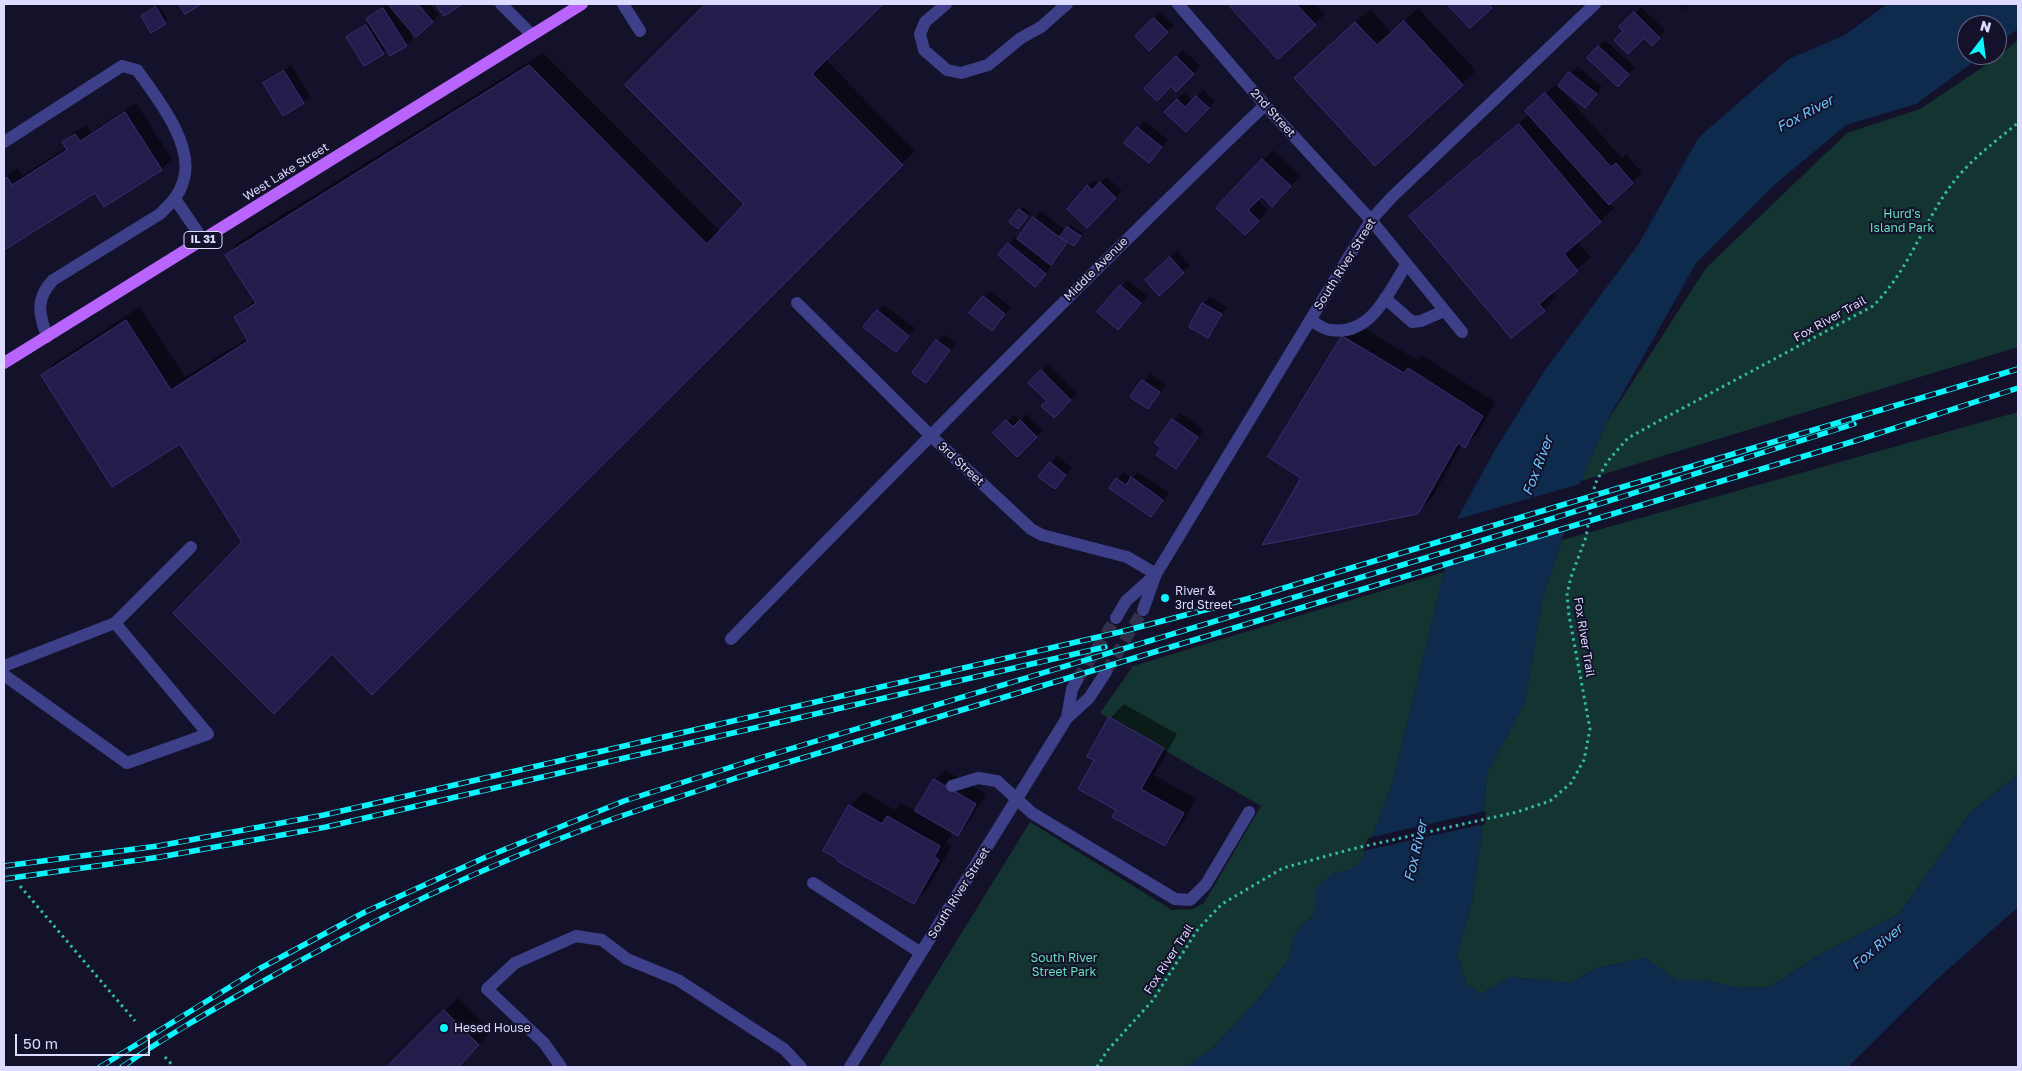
<!DOCTYPE html>
<style>
body{margin:0}
#map{position:relative;width:2022px;height:1071px;overflow:hidden;background:#14112b;font-family:"Golos Text",sans-serif}
canvas{display:block}
.frame{position:absolute;inset:0;border:5px solid #dddbff;pointer-events:none}
.north{position:absolute;left:1957px;top:15px;width:50px;height:50px;box-sizing:border-box;background:#14112b;border:1px solid #646280;border-radius:50%;rotate:15deg;font-size:14px;font-weight:700;line-height:20px;text-align:center;color:#dddbff}
.north::after{content:'';display:block;margin:auto;width:18px;height:22px;background:#0af6fc;clip-path:polygon(50% 0,100% 100%,50% 72%,0 100%)}
.scale{position:absolute;left:15px;top:1034px;width:135px;height:22px;box-sizing:border-box;border:2px solid #dddbff;border-top:0;padding-left:6px;font-size:15px;line-height:18px;white-space:nowrap;color:#dddbff;-webkit-text-stroke:4px #14112b;paint-order:stroke}
</style>
<div id="map">
<canvas width="2022" height="1071"></canvas>
<div class="frame"></div>
<div class="north">N</div>
<div class="scale">50 m</div>
</div>
<script>
const g = document.querySelector('canvas').getContext('2d');
g.lineJoin = 'round';
function paint(path, color) {
  g.fillStyle = color;
  g.fill(path, 'evenodd');
}
function trace(path, color, width, dash) {
  g.strokeStyle = color;
  g.lineWidth = width;
  g.lineCap = dash ? 'butt' : 'round';
  g.setLineDash(dash || []);
  g.stroke(path);
}
function write(font, color, halo, rows, align = 'center') {
  g.font = font + ' "Golos Text",sans-serif';
  g.lineWidth = 4;
  g.setLineDash([]);
  g.textBaseline = 'middle';
  g.strokeStyle = halo;
  g.fillStyle = color;
  for (const [text, x, y, turn = 0] of rows) {
    g.save();
    g.translate(x, y);
    g.rotate((+turn || 0) * Math.PI / 180);
    g.textAlign = isNaN(turn) ? turn : align;
    if (halo) g.strokeText(text, 0, 0);
    g.fillText(text, 0, 0);
    g.restore();
  }
}
paint(new Path2D(`
 M2018 40V347L1581 481 1606 423 1706 268 1847 133 1920 109 1995 59Z
 M2018 412V774L1970 813 1899 914 1821 954 1770 987 1737 988 1704 980H1677L1645 958 1596 968 1572 983 1510 977 1481 994 1466 984 1457 955 1472 901 1480 846 1487 773 1525 702 1542 600 1562 540Z
 M1444 572 1392 785 1364 857 1351 870 1334 873 1316 889V908L1312 917 1302 924 1294 936 1289 959 1262 995 1211 1050 1186 1067H879L1030 822 1172 910 1193 909 1204 903 1261 806 1100 713 1133 666Z`), '#143431');
paint(new Path2D(`
 M1887 4H2018V29L1997 44V25H1967V55H1983L1916 104 1846 125 1773 186 1696 263 1606 423 1581 481 1542 600 1525 702 1487 773 1480 846 1472 901 1457 955 1466 984 1481 994 1510 977 1572 983 1596 968 1645 958 1677 980H1704L1737 988 1770 987 1821 954 1899 914 1970 813 2018 774V907L1935 981 1848 1067H1186L1211 1050 1262 995 1289 959 1294 936 1302 924 1312 917 1316 908V889L1324 880 1334 873 1351 870 1364 857 1392 785 1457 519 1496 448 1545 370 1638 245 1699 137 1789 59 1845 35Z`), '#0e2a4d');
paint(new Path2D(`
 M1583 483 1568 527 1443 566 1454 520Z
 M1486 811 1485 824 1363 851 1368 838Z`), '#14112b');
paint(new Path2D(`
 M388 4H430L439 15 416 35 402 18 413 38 406 45 387 49 383 53 348 37 369 22 367 19 374 13Z
 M708 4H881L825 59 915 151 372 693 243 543 180 442 42 376 56 362 140 307 185 377 248 338 235 318 255 300 227 255 240 241 543 53 720 231 746 204 626 85Z
 M1230 4H1316L1325 14 1278 58Z
 M1449 4H1495L1470 27Z
 M1678 4H1691L1685 10Z
 M159 5 168 20 165 23 145 13Z
 M1641 7 1665 30 1652 44 1644 36 1624 31 1621 27Z
 M1418 8 1476 71 1375 164 1309 65 1370 9 1392 33Z
 M1161 12 1174 25 1149 49 1136 36Z
 M1605 40 1635 67 1624 79 1598 47Z
 M1183 50 1200 66 1176 90 1171 85 1145 89Z
 M291 65 310 96 303 102 265 84Z
 M1577 66 1602 87 1592 100 1560 86Z
 M1556 84 1622 158 1626 154 1642 173 1610 203 1614 208 1577 241 1591 257 1552 291 1557 296 1544 310 1410 216 1530 114 1537 101Z
 M1203 90 1215 101 1186 131 1166 112 1184 93 1193 101Z
 M136 103 172 159 162 169 95 191 4 249V178L17 168 22 176 67 147 64 142 74 132 86 125 91 132Z
 M1144 121 1168 140 1155 155 1126 143Z
 M1273 150 1301 176 1282 195H1262L1257 199 1268 210 1245 234 1217 208Z
 M1107 177 1122 191 1087 226 1088 186 1094 180 1099 184Z
 M1023 207 1030 213 1021 225 1010 222Z
 M1041 211 1066 231 1071 225 1083 233 1077 242 1069 241 1057 256 1043 257 1041 259 1051 267 1041 279 1000 255 1016 237 1018 239Z
 M1177 251 1190 265 1160 294 1153 273Z
 M1128 280 1147 296 1125 321 1121 286Z
 M990 291 1011 307 992 329 984 297Z
 M1210 297 1227 307 1214 330 1207 337 1203 304Z
 M884 305 915 328 896 351 878 311Z
 M1357 324 1417 360 1422 355 1495 402 1478 433 1465 446 1462 444 1432 498 1418 512 1343 337Z
 M944 334 956 343 926 381 913 373Z
 M1048 365 1077 393 1054 417 1049 401 1030 383Z
 M1150 374 1166 385 1148 408 1132 397Z
 M1180 413 1204 430 1175 467 1163 448 1156 443Z
 M1027 414 1043 430 1017 455 995 433 1014 415 1020 421Z
 M1057 456 1072 468 1055 488 1040 476Z
 M1123 472 1132 478 1138 472 1169 493 1150 516 1117 479Z
 M1124 704 1177 734 1154 775 1196 799 1178 831 1165 845 1118 810 1096 760 1110 718Z
 M945 770 986 794 967 825 957 835 953 832 946 843 952 846 927 889 914 903 850 806 864 792 895 810 901 803 916 811 935 780Z
 M458 998 492 1031 456 1067H388Z`), '#0007');
const building = new Path2D(`
 M179 4H199L200 5 185 14Z
 M388 4H418L433 22 416 37Z
 M436 4H460L461 5 444 16Z
 M706 4H883L812 74 903 165 372 695 332 654 274 714 173 613 242 542 180 444 112 487 41 375 126 320 171 390 248 341 234 317 256 303 225 255 529 65 707 244 744 204 625 85Z
 M1228 4H1296L1316 25 1278 59Z
 M1447 4H1489L1492 8 1470 28Z
 M156 7 166 24 151 33 141 16Z
 M383 8 407 46 390 56 366 19Z
 M1634 12 1660 38 1652 46 1644 38 1628 54 1614 40 1623 31 1619 27Z
 M1154 18 1168 32 1149 51 1135 36Z
 M1404 21 1463 85 1375 166 1294 78 1355 22 1377 45Z
 M366 25 384 54 364 66 346 37Z
 M1598 46 1629 74 1618 87 1587 58Z
 M1176 56 1194 74 1176 92 1171 86 1157 101 1144 89Z
 M284 71 304 103 283 116 263 83Z
 M1569 72 1597 94 1585 108 1558 86Z
 M1545 93 1611 167 1616 163 1633 183 1609 205 1525 111Z
 M1196 96 1209 108 1186 132 1164 112 1177 99 1185 107Z
 M125 112 162 170 104 207 95 193 4 250V179L7 177 12 185 67 150 62 142 75 134 80 141Z
 M1519 124 1601 222 1564 254 1578 271 1539 304 1545 311 1511 338 1409 216Z
 M1137 127 1162 147 1149 163 1124 143Z
 M1262 159 1291 186 1272 207 1262 196 1248 210 1259 221 1245 235 1216 208Z
 M1100 182 1116 198 1087 228 1067 209 1087 185 1092 190Z
 M1019 209 1028 216 1018 229 1009 222Z
 M1033 217 1067 243 1051 265 1017 239Z
 M1067 227 1081 236 1074 246 1060 237Z
 M1008 243 1046 274 1035 287 998 255Z
 M1170 257 1184 273 1159 296 1145 280Z
 M1120 285 1141 303 1118 330 1097 312Z
 M983 296 1005 314 992 331 969 313Z
 M1202 303 1222 314 1208 338 1189 327Z
 M877 310 909 336 896 352 863 327Z
 M1342 336 1404 373 1408 368 1483 416 1465 448 1458 443 1418 514 1262 545 1301 478 1268 457Z
 M936 340 950 350 926 383 912 373Z
 M1041 370 1071 400 1054 418 1041 406 1047 401 1028 383Z
 M1142 380 1160 392 1148 409 1130 397Z
 M1172 419 1198 437 1176 469 1156 455 1161 448 1155 443Z
 M1006 420 1013 427 1020 420 1037 437 1017 457 993 433Z
 M1050 462 1066 475 1055 489 1038 477Z
 M1131 477 1163 500 1151 517 1109 488 1116 478 1126 485Z
 M1109 717 1164 748 1141 789 1184 813 1165 846 1112 817 1116 810 1078 789 1094 760 1087 757Z
 M934 779 976 804 958 836 915 811Z
 M849 805 882 824 887 816 940 846 934 857 939 860 914 904 837 861 838 859 823 851Z
 M444 1010 479 1045 458 1067H387Z`);
paint(building, '#231d4b');
trace(building, '#393077', 1);
trace(new Path2D(`
 M1106 672 1143 610
 M1077 680 1116 618`), '#322f4b', 12, [12, 6]);
trace(new Path2D(`
 M20 886 135 1021
 M165 1057 174 1067
 M1097 1067 1107 1051 1153 1000 1198 929 1222 904 1283 868 1352 849 1517 812 1550 801 1571 783 1584 760 1590 729 1569 615 1567 595 1571 577 1586 537 1595 484 1607 462 1628 438 1657 422 1873 306C1908 271 1920 230 1947 191 1966 163 1992 144 2018 123`), '#32bca9', 3, [2.5, 4]);
trace(new Path2D(`
 M501 4 532 35
 M623 4 640 31
 M946 4 925 22 920 34 924 50 947 70 961 73 988 65 1021 38 1041 27 1067 4
 M1178 4 1265 105 1371 220 1462 332
 M4 142 122 66 137 70C157 98 196 146 183 182 179 196 170 204 160 214L53 280C35 299 39 314 47 337
 M175 199 203 240
 M1385 298 1412 322 1421 321 1444 311
 M797 303 930 435 1031 529 1042 535 1127 557 1156 574
 M1310 320C1316 323 1324 330 1331 330 1371 336 1388 293 1406 265
 M1143 610 1156 574 1371 220 1392 197 1595 4
 M1116 618 1126 601 1154 576
 M731 639C907 459 1084 279 1265 105
 M4 666 115 623
 M4 675 127 763 208 734 115 623 191 547
 M1067 718 1072 689 1077 680
 M952 786 978 778 997 781 1032 813 1175 899 1190 900 1206 884 1249 812
 M813 883 921 953
 M561 1067 544 1043 487 989 515 963 576 936 602 940 627 959 678 980 784 1049 801 1067
 M850 1067 1067 718 1089 698 1106 672`), '#3d4089', 12);
trace(new Path2D(`
 M4 363 582 4`), '#b864fd', 12);
const rail = new Path2D(`
 M4 866 158 846 324 815 1120 632 1247 599 2018 369
 M4 879 160 857 326 827 1105 647
 M100 1067 259 969 365 912 486 857 624 801 763 757 1452 550 1854 424
 M122 1067C163 1038 207 1013 251 988 362 925 476 869 596 825 642 808 690 794 736 778L1858 440 2018 388`);
trace(rail, '#0af6fc', 5.5);
trace(rail, '#14112b', 4, [11]);
for (const [x, y, r, color] of [
 [1165,598,5,"#0af6fc"],
 [444,1028,5,"#0af6fc"]
]) {
  const dot = new Path2D();
  dot.arc(x, y, r, 0, 2 * Math.PI);
  g.fillStyle = color;
  g.fill(dot);
  trace(dot, '#14112b', 2);
}
for (const [x, y, w] of [
 [203,240,38]
]) {
  const box = new Path2D();
  box.roundRect(x - w / 2, y - 8.5, w, 17, 4);
  g.fillStyle = '#14112b';
  g.fill(box);
  trace(box, '#dddbff', 1);
}
write('bold 11px', '#dddbff', null, [
 ["IL 31",203,240]
]);
write('12px', '#dddbff', '#14112b', [
 ["2nd Street",1273,113,48],
 ["West Lake Street",286,172,-32],
 ["South River Street",1345,264,-58],
 ["Middle Avenue",1096,269,-45],
 ["Fox River Trail",1830,319,-29],
 ["3rd Street",961,464,43],
 ["Fox River Trail",1584,637,81],
 ["South River Street",959,893,-58],
 ["Fox River Trail",1169,959,-57]
]);
write('12px', '#66e0b8', '#14112b', [
 ["Hurd's",1902,214],
 ["Island Park",1902,228],
 ["South River",1064,958],
 ["Street Park",1064,972]
]);
write('12px', '#dddbff', '#14112b', [
 ["River &",1175,591],
 ["3rd Street",1175,605],
 ["Hesed House",454,1028]
], 'left');
write('italic 14px', '#6bc4fd', '#14112b', [
 ["Fox River",1805,114,-28],
 ["Fox River",1538,466,-69],
 ["Fox River",1416,851,-77],
 ["Fox River",1877,947,-40]
]);
</script>
